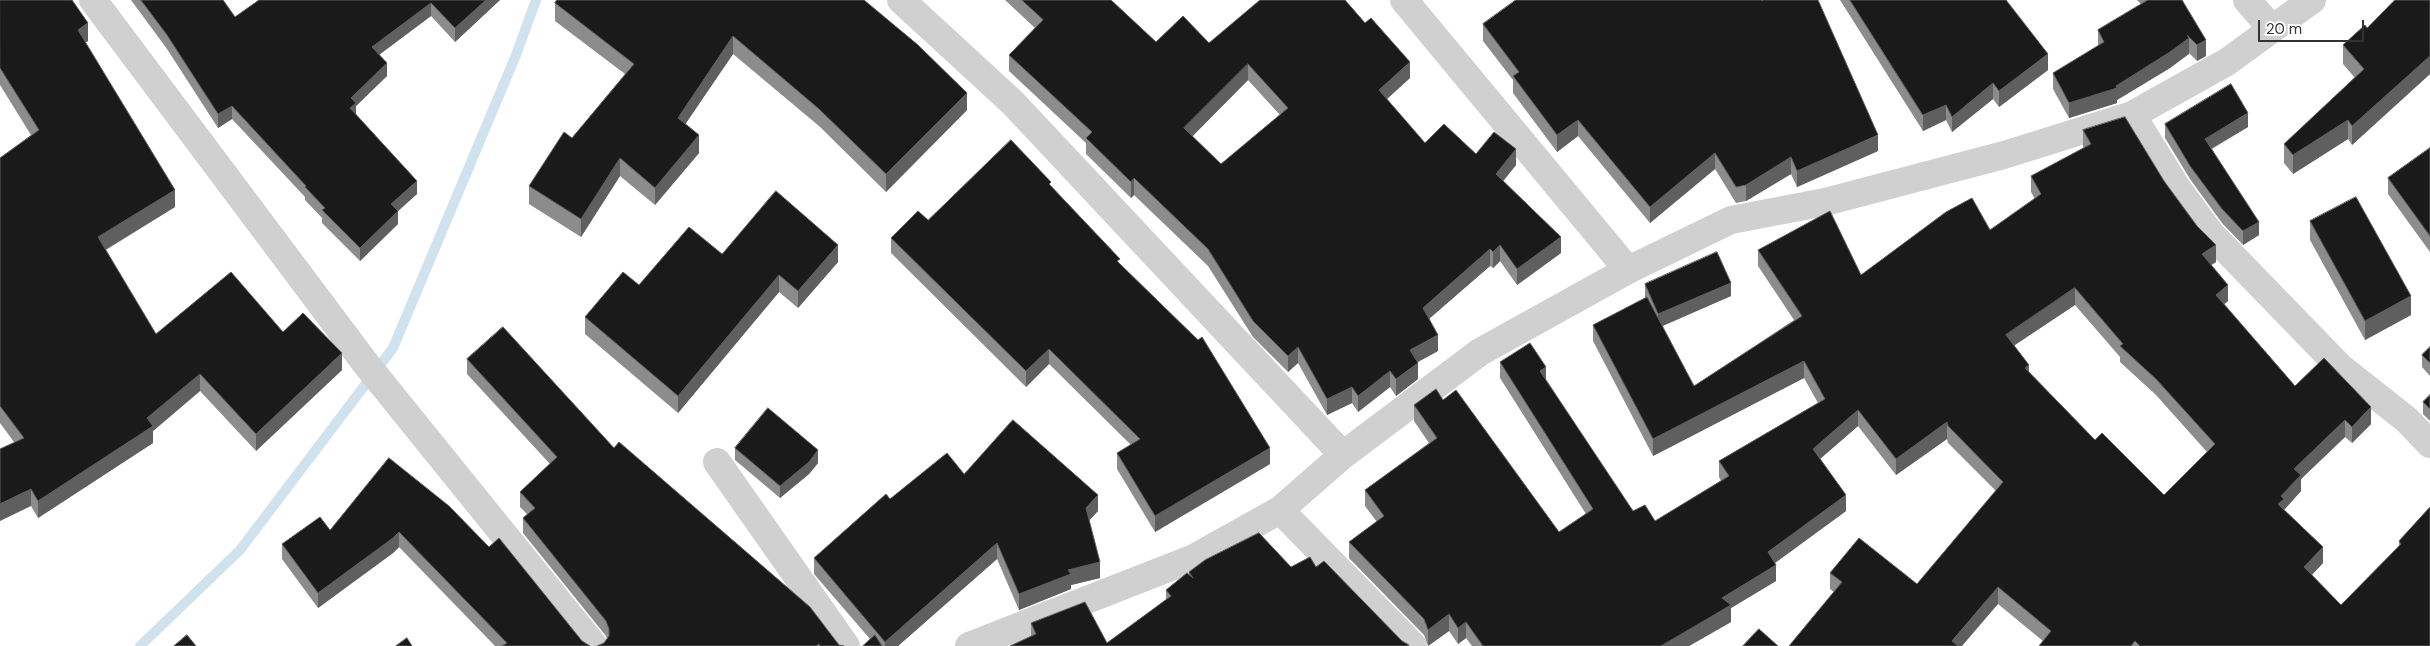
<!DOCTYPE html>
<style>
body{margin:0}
#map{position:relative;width:2430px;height:646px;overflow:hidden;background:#fff;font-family:"DM Sans",sans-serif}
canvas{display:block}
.scale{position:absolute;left:2258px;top:20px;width:106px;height:22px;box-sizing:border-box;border:2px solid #333;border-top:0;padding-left:6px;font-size:15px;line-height:18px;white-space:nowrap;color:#333;-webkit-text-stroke:4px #fff;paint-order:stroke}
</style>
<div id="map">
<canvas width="2430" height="646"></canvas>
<div class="scale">20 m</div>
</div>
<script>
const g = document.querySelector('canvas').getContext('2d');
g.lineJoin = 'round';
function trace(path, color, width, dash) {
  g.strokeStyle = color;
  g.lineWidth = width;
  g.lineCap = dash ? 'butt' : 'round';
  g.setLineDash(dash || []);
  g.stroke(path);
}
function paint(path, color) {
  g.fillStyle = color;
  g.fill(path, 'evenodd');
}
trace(new Path2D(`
 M140 646 240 550 393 348 516 55 536 0`), '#cfe2ee', 10);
trace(new Path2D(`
 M93 0 366 364 594 646
 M901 0 1013 103 1343 455
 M1404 0 1628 270
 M2247 0 2272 29
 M2132 115 2177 188 2210 233 2340 367 2407 420 2430 444
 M717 462 846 646
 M1280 510 1413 646
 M969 646 1194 558 1280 510 1343 455 1480 352 1628 270 1731 220 1825 202 2004 155 2132 115 2227 62 2312 0`), '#d0d0d0', 28);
paint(new Path2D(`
 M0 0 88 41 85 42 175 207 106 250 156 334 283 332 342 370 256 451 200 391 153 431V443L38 518 31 506 14 442 0 423V158L31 135 0 85Z
 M131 0H223L235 17 259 0H500L455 42 431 16 379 55 387 76 356 106V114L417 194 398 211V224L360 261 322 223V218L305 200V197L232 119 218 128 167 49Z
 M864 0 967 110 886 192 819 126 733 54 685 124 699 153 655 205 620 176 581 237 529 204V186L572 138 625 74 555 21V3Z
 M1005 0H1111L1156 42 1209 43 1410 78 1387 99 1425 143 1476 154 1516 165 1503 181 1561 253 1517 285 1500 261 1493 268 1490 266 1429 319 1438 351 1418 362V379L1396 396 1390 387 1358 412 1352 403 1327 415 1298 363 1288 372 1253 337 1208 266 1134 195 1131 198 1086 154V143L1009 71V55L1035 28ZM1248 80 1280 115 1221 164 1192 136Z
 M1840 0H2006L2048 70 1999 107 1993 99 1952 132 1946 120 1923 131Z
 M2137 0H2182L2206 56 2197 61 2189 53 2170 68 2117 100V103L2069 118 2053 89V73L2098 46V30L2141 4Z
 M2430 0V74L2352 145 2348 139 2293 174 2284 163V144L2355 78 2343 64V45L2367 28Z
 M1483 24 1878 151 1797 187 1791 174 1746 201 1736 203 1715 169 1650 223 1578 136 1557 152 1513 93V80L1483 41Z
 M2165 124 2248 127 2212 149 2259 235 2243 245 2222 223 2190 179 2165 138Z
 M2083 130 2164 181 2216 262 2211 265 2228 301 2224 304 2295 386 2371 424 2352 443 2345 437 2301 479V491L2284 510 2323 563 2312 575 2341 605 2399 547V541L2430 507V646H2039L2043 641 1998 604 1834 592 1830 589V573L1917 584 1996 491 1948 443 1947 439 1896 475 1858 426 1820 459 1846 511 1775 563 1776 581 1731 608V622L1689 646H1472L1466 638 1458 644 1449 631 1428 646 1424 635 1349 558V542L1377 522 1365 506V490L1429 443 1414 421V405L1443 400 1559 532 1586 514 1500 378V362L1546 381 1633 511 1655 521 1721 481 1719 477V461L1818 403 1804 378 1653 456 1593 341V325L1645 298V284L1731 296 1662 326 1694 386 1794 320 1758 266V250L1861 275 1990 230 2035 199 2031 192V176L2084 148 2083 147ZM2075 305 2120 357V362L2156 395 2207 452 2164 495 2095 440 2029 373 2014 345Z
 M2430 148V252L2388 194V178Z
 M1051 187 1120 264 1270 464 1155 532 1117 469V453L1131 445 1049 364 1026 387 891 253V238Z
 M2310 221 2411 315 2365 340 2310 240Z
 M722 254 838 262 798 308 779 292 678 413 585 334V317L639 285Z
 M2430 347V376L2422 367V355Z
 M467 359 614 448 839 645 844 646H597L604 643 607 639 606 636 523 533V518L527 514 520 507V492L550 464 467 374Z
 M2430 395V421L2423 414V402Z
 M735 448 818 463 809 474 780 498 735 460Z
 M389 458 489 547 582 641 590 646H495L399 547 393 553 318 608 282 559V544L330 530Z
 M964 474 1098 511 1089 520 1100 578 1071 585V589L1019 610 997 559 898 646H863L870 639 814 574V558L890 499Z
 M1291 567H1316L1402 641 1409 646H1010L1031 636V623L1107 643 1166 600V590L1189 575V572Z`), '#8c8c8c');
paint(new Path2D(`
 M486 0H500L455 42V28Z
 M431 3V16L372 60V47Z
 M88 23V41L78 47V30Z
 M733 36V54L678 135V118Z
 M2189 38V54L2170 68 2117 100V103L2069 118V103L2116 86Z
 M2206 40V56L2197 61V45Z
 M2048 54V70L1999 107V91Z
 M2430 56V74L2352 145V126Z
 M1410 62V78L1379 106V90Z
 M387 63V76L356 106V116L350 121 351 98Z
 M1248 64V80L1184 145V128Z
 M1993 83V99L1952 132V117Z
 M967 93V110L886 192V174Z
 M1946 105V120L1923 131V115Z
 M232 106V119L218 128V114Z
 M2248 113V127L2205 152V139Z
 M1578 120V136L1557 152V135Z
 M2348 120V139L2293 174V155Z
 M699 135V153L655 205V188Z
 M1878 135V151L1797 187V171Z
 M1516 149V165L1496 190V174Z
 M1715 153V169L1650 223V207Z
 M1791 157V174L1746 201V185Z
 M620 158V176L581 237V219Z
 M1134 178V195L1131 198V182Z
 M417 181V194L398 211V224L360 261V248L391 204Z
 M175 190V207L98 254V237Z
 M2259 222V235L2243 245V231Z
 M1561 237V253L1517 285V269Z
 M838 245V262L798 308V291Z
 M1500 245V261L1493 268V252Z
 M2216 245V262L2202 271V254Z
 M1490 249V266L1423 324V308Z
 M779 275V292L678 413V396Z
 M1731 283V296L1658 328V314Z
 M2228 285V301L2216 311V295Z
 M2075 288V305L2006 351V335Z
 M2411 296V315L2365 340V321Z
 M1438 335V351L1410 366V350Z
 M1298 347V363L1288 372V356Z
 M1049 349V364L1026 387V371Z
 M342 353V370L256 451V434Z
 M1804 361V378L1653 456V439Z
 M1418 363V379L1396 396V379Z
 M2029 365V382L2025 368Z
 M1546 367V383L1540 371Z
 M1390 371V387L1358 412V396Z
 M200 374V391L153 431V443L38 518V501L147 418Z
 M1352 387V403L1327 415V399Z
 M2371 407V424L2352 443V427Z
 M1858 410V426L1813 465V449Z
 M2345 420V437L2301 479V491L2284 510 2278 504 2294 469Z
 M1947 422V439L1896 475V459Z
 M1270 448V464L1155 532V516Z
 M818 450V463L809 474 780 498V486Z
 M31 489V506L0 521V504Z
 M1098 495V511L1086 524V508Z
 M1846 495V511L1768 568V552Z
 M399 532V547L393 553 318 608V593Z
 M997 543V559L898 646H885V642Z
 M2323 547V563L2304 583V567Z
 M1100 562V578L1071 585V589L1019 610V594L1068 570Z
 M1776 565V581L1731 608V622L1689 646H1661L1722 598Z
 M1998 587V604L1962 646H1952V641Z
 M1449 614V631L1428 646V630Z
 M1466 622V638L1458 644V628Z`), '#5f5f5f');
const building = new Path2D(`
 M0 0H72L88 23 78 30 175 190 98 237 156 334 231 272 283 332 303 313 342 353 256 434 200 374 147 418 153 426 38 501 31 489 0 504V449L24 438 0 406V158L39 130 0 68Z
 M141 0H223L235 17 259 0H486L455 28 431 3 372 47 387 63 351 98 356 103 350 108 417 181 391 204 398 211 360 248 322 210 325 208 305 187 306 186 232 106 218 114 167 35Z
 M557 0H864L918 45 967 93 886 174 819 109 733 36 678 118 699 135 655 188 620 158 581 219 529 186 564 132 572 138 634 64 555 3Z
 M1022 0H1111L1156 42 1183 16 1209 43 1260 0H1345L1365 23 1371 18 1410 62 1379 90 1425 143 1444 124 1476 154 1494 132 1516 149 1496 174 1561 237 1517 269 1500 245 1493 252 1490 249 1423 308 1438 335 1410 350 1418 363 1396 379 1390 371 1358 396 1352 387 1327 399 1298 347 1288 356 1253 321 1208 249 1134 178 1131 182 1086 138 1092 132 1009 55 1043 20ZM1248 64 1288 108 1221 164 1184 128Z
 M1516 0H1762V1L1763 0H1818L1878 135 1797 171 1791 157 1746 185 1736 187 1715 153 1650 207 1578 120 1557 135 1513 76 1519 72 1483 24Z
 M1850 0H2006L2048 54 1999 91 1993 83 1952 117 1946 105 1923 115Z
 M2148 0H2182L2206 40 2197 45 2187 35 2189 38 2170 52 2116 86 2117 88 2069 103 2053 73 2104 42 2098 30Z
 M2395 0H2430V56L2352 126 2348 120 2293 155 2284 144 2364 69 2343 45 2365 25 2367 28Z
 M2231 84 2248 113 2205 139 2259 222 2243 231 2222 209 2190 166 2165 124Z
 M2125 117 2164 181 2197 226 2216 245 2202 254 2228 285 2216 295 2295 386 2324 358 2371 407 2352 427 2345 420 2294 469 2301 475 2281 496 2284 499 2278 504 2323 547 2304 567 2341 605 2401 544 2399 541 2430 507V646H2140L2135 641 2131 646H2039L2051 631 1998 587 1952 641 1958 646H1789L1842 582 1830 573 1859 538 1917 584 2003 482 1948 426 1947 422 1896 459 1858 410 1813 449 1846 495 1768 552 1776 565 1722 598 1731 605 1661 646H1483L1466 622 1458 628 1449 614 1428 630 1424 619 1349 542 1384 516 1365 490 1437 438 1414 405 1436 389 1443 400 1456 390 1559 532 1593 509 1500 362 1530 343 1546 367 1540 371 1633 511 1645 505 1655 521 1729 476 1719 461 1825 399 1804 361 1653 439 1593 325 1647 297 1694 386 1802 316 1758 250 1830 211 1861 275 1946 212 1972 198 1990 230 2041 194 2031 176 2091 144 2083 130ZM2075 288 2123 344 2120 346 2156 379 2215 444 2164 495 2102 433 2095 440 2025 368 2029 365 2006 335Z
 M1011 140 1051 182 1049 184 1120 259 1117 261 1198 340 1202 337 1270 448 1155 516 1117 453 1140 439 1049 349 1026 371 891 238 918 211 928 220Z
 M2430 148V236L2388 178Z
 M776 191 838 245 798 291 779 275 678 396 585 317 623 272 639 285 689 227 722 254Z
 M2356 197 2411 296 2365 321 2310 221Z
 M1717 252 1731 283 1658 314 1645 284Z
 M503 327 614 448 619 442 810 607 839 645 844 646H820L819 644 816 646H597L604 643 609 636V629L606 621 523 518 535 508 520 492 557 457 467 359Z
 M2430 347V363L2422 355Z
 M2430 395V409L2423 402Z
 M768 408 818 450 809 462 780 486 735 448Z
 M1013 420 1098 495 1086 508 1100 562 1068 570 1071 574 1019 594 997 543 885 642 814 558 886 494 890 499 947 453 964 474Z
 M389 458 449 506 489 547 499 538 582 641 590 646H502L507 643 399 532 393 538 318 593 282 544 320 517 330 530Z
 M1259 533 1291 567 1310 557 1316 567 1324 561 1402 641 1409 645 1407 646H1010L1036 634 1031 623 1085 602 1107 643 1171 596 1166 590 1187 573 1193 578 1189 572 1205 560Z
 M1759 629 1778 646H1743Z
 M187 635 196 646H174Z
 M875 635 882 646H863Z
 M407 638 412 646H396Z`);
paint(building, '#1a1a1a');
trace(building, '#5f5f5f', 1);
</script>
